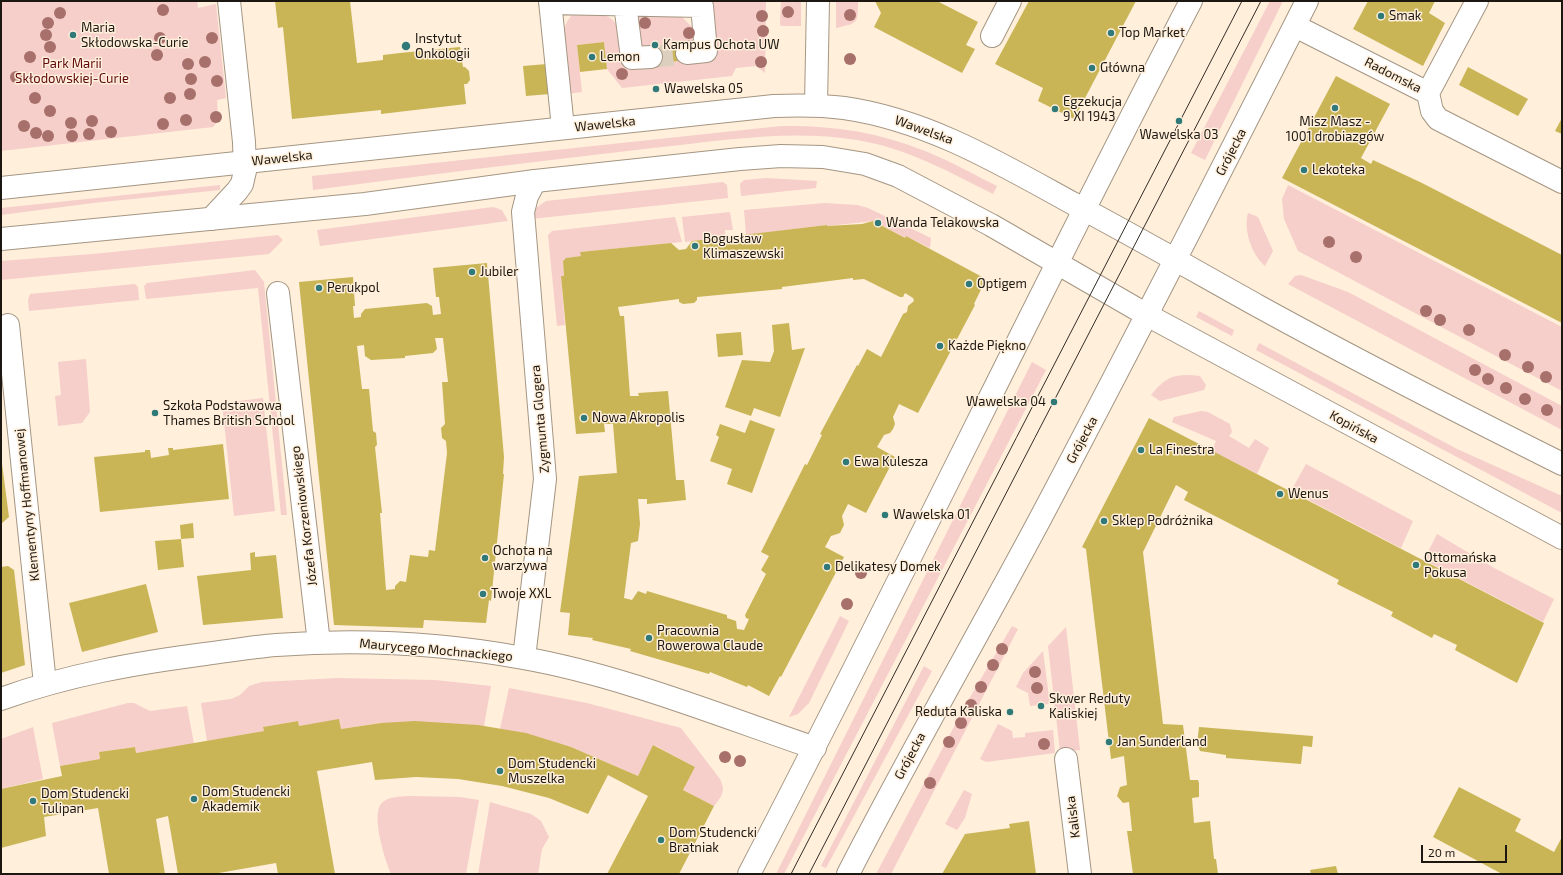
<!DOCTYPE html>
<meta charset="utf-8">
<style>
body{margin:0}
#map{position:relative;width:1563px;height:875px;overflow:hidden;background:#ffefdb;font-family:"Exo 2",sans-serif}
canvas{display:block}
.frame{position:absolute;inset:0;border:2px solid #1c1710;pointer-events:none}
.scale{position:absolute;left:1421px;top:845px;width:86px;height:18px;box-sizing:border-box;border:2px solid #1c1710;border-top:0;padding-left:5px;font-size:12px;line-height:14px;white-space:nowrap;color:#1c1710;-webkit-text-stroke:3px #ffefdb;paint-order:stroke}
</style>
<div id="map">
<canvas width="1563" height="875"></canvas>
<div class="frame"></div>
<div class="scale">20 m</div>
</div>
<script>
const g = document.querySelector('canvas').getContext('2d');
g.lineJoin = 'round';
function paint(path, color) {
  g.fillStyle = color;
  g.fill(path, 'evenodd');
}
function trace(path, color, width, dash) {
  g.strokeStyle = color;
  g.lineWidth = width;
  g.lineCap = dash ? 'butt' : 'round';
  g.setLineDash(dash || []);
  g.stroke(path);
}
function write(font, color, halo, rows, align = 'center') {
  g.font = font + ' "Exo 2",sans-serif';
  g.lineWidth = 3;
  g.setLineDash([]);
  g.textBaseline = 'middle';
  g.strokeStyle = halo;
  g.fillStyle = color;
  for (const [text, x, y, turn = 0] of rows) {
    g.save();
    g.translate(x, y);
    g.rotate((+turn || 0) * Math.PI / 180);
    g.textAlign = isNaN(turn) ? turn : align;
    if (halo) g.strokeText(text, 0, 0);
    g.fillText(text, 0, 0);
    g.restore();
  }
}
paint(new Path2D(`
 M1 1H197L198 8 216 4 226 98 217 100 218 121 213 127 1 151Z
 M710 1H766L765 73 756 66 736 68 732 76 622 88 607 69 604 42 577 45 582 92 567 94C565 71 554 31 573 14 582 14 593 12 601 14 624 19 623 48 625 67L715 57Z
 M781 1H801V26H781L780 24Z
 M836 1H858C858 24 858 23 836 28Z
 M1270 1H1283L1205 160 1191 153Z
 M635 12 680 15 693 28 696 42C681 48 654 54 640 46Z
 M781 126C830 125 879 132 925 151 950 161 973 174 997 186L993 194C949 172 907 148 857 140 789 129 721 141 653 148 539 161 426 175 313 190L312 176Z
 M766 178 817 181 816 188 741 196 740 184 744 180Z
 M723 182 727 185 728 198 531 219 536 208 546 201Z
 M220 185V190L93 203 1 215V208Z
 M1288 185 1562 327V391L1298 251 1284 219 1282 199Z
 M825 203 857 205 868 208 931 238 930 248 906 236 905 238 874 221 827 226V225L746 235 744 210Z
 M493 207 502 210 508 221 320 246 317 230Z
 M730 212 733 230H725V237L685 242 682 217Z
 M1248 213 1258 217 1273 251 1265 266C1252 255 1243 230 1248 213Z
 M675 217 682 242 581 252V256L566 258 563 261 564 276H561L565 325 557 326 548 235 552 231Z
 M278 235 283 240 269 254 1 280V261L93 254Z
 M255 270 264 282 287 515H281L258 288 146 299 144 286 147 283Z
 M1301 275 1348 292 1562 406V430L1288 284 1295 276Z
 M135 284 138 287 139 300 29 311 28 300 30 294Z
 M1199 311 1234 330 1232 336 1196 317Z
 M1259 343 1457 449 1562 496V513L1256 350Z
 M86 359 90 412 82 423 58 426 55 396 61 395 58 362Z
 M1032 362 1046 370 784 874H776Z
 M1190 375 1200 376 1206 385 1204 390 1160 401 1151 395C1164 380 1169 375 1190 375Z
 M263 398 275 511 234 516 222 403Z
 M1201 411 1208 412 1230 424 1232 432 1229 436 1249 448 1255 439 1269 448 1257 474 1212 451 1216 441 1172 422 1174 417Z
 M1306 464 1413 521 1401 548 1291 491Z
 M1437 534 1496 569 1554 599 1543 622 1424 560Z
 M840 616 849 621 809 703 798 714 789 717Z
 M1012 626 1018 629 891 874H876L966 704Z
 M1066 627 1080 750 1060 752 1048 646Z
 M1043 651 1050 704 1030 706 1028 693 1016 687 1023 673Z
 M924 666 932 671 826 868 821 866Z
 M338 678 435 680 491 686 484 726 381 723 341 729 339 720 299 726 298 721 263 727 264 731 207 741 201 703 231 699 240 695 249 686 262 682Z
 M509 688 587 703 681 728 720 779C726 791 722 796 714 806L683 790 695 767 654 745 638 776 571 747 500 729Z
 M128 703H134L150 711 187 706 194 744 136 753 135 747 99 752 100 759 60 766 52 723Z
 M998 724 1012 731 1013 738 1025 737V733L1053 730 1055 753 986 762 980 759Z
 M33 727 43 779 1 789V739Z
 M964 790 972 794 965 818 957 830 945 824Z
 M408 796 460 797 479 800 466 874H391C385 860 371 816 381 804 387 796 400 797 408 796Z
 M490 802 531 814 541 821 549 837 542 849 538 874H478Z`), '#f6ceca');
paint(new Path2D(`
 M275 1H350L357 63 383 60V55L400 53 460 47 463 67H465L469 71 470 80 467 84H464L466 104 381 114V110L292 119 283 27 278 28Z
 M875 1H937L978 22 966 45 975 49 962 73 874 27 881 13Z
 M1029 1H1136L1074 119 1038 101 1043 88 995 64Z
 M1368 1H1435L1429 13 1445 23 1423 66 1353 29Z
 M604 42 607 69 580 72 577 45Z
 M686 46 688 60 652 64 651 50Z
 M547 64 550 94 526 96 523 66Z
 M1468 67 1528 99 1518 116 1459 85Z
 M1336 76 1390 104 1361 158 1371 164 1373 160 1422 183 1562 255V323L1282 178Z
 M1562 118V134L1555 131Z
 M873 221 905 238 906 236 986 279 974 304 975 305 918 413 899 404 893 417 895 424 893 429 890 433 884 435 877 447 895 457 866 513 848 504 842 516 844 525 840 533 831 536 825 547 844 557 781 677 780 676 769 696 748 685 747 687 710 672 709 674 630 651 631 649 592 640 593 638 568 635 570 613 560 612 579 476 617 473 613 424H604L605 432 576 434 561 276H564L563 261 566 258 581 256 580 252 671 243 679 250 686 249 692 241 827 225V226L862 224ZM853 278V280L864 279 900 297H903L905 293 913 298 914 301 908 306 907 312 903 314 881 357 867 349 858 366 857 365 820 434 822 435 807 465 805 464 761 552 769 556 761 570 766 574 745 615 746 618 749 619 744 630 737 629 736 621 727 618V615L647 591 646 594 638 591 632 600 624 598 631 543 638 541 640 524 638 499H647V504L686 500 684 480H676L668 391 638 393 639 396H630L624 316H620L618 307 679 299V302L683 304 694 303 697 300V297L782 289V287Z
 M487 263 504 457 503 474H504L491 601 489 600 486 623 424 620 423 628 334 625 299 282 353 277 355 306H353L354 318 361 317V314L365 309 427 303 432 306 433 315 441 314 439 297H436L433 268ZM435 338H443L448 382H442L445 424 441 428 442 438 446 441 447 453 435 551 429 550 428 557 410 555 406 582 400 581 395 586V589L386 590 380 513H382L375 447 377 445 376 433 373 431 369 389H362L357 346 364 345 365 356 371 360 405 358V356L433 353 437 349Z
 M789 323 792 350 805 348 780 417 754 408 751 416 725 407 742 360 770 362 774 351 772 325Z
 M741 332 743 355 718 357 716 334Z
 M1149 418 1544 623 1517 683 1455 650 1457 645 1434 634 1432 638 1391 616 1393 612 1337 584 1339 580 1184 500 1188 492 1176 485 1143 552 1163 724 1183 725 1190 780H1198L1199 783V797L1192 798 1194 823 1210 821 1214 859H1216L1218 874H1133L1127 831H1132L1129 802 1123 803 1117 796 1120 787 1127 785 1124 756 1111 759 1086 549 1082 547Z
 M750 420 775 429 752 493 727 484 732 469 710 461 719 437 716 435 720 424 745 433Z
 M223 444 229 499 100 512 94 457 145 452V450H150L151 458 169 455 168 448H173V450Z
 M1 456 9 517 1 524Z
 M193 523 194 538 181 539 184 567 158 570 155 541 181 539 180 525Z
 M255 552V557L276 555 283 618 203 625 197 576 251 570 250 553Z
 M8 566 14 570 25 665 1 673V567Z
 M146 584 158 632 82 652 69 603Z
 M339 719 341 729 381 723 415 721 478 725 526 733 571 747 638 776 653 745 695 767 683 790 714 806 679 874H607L648 796 608 775 588 814 549 798 502 786 458 779 416 777 375 780 372 762 317 771 335 874H278L276 863 213 874H178L168 816 156 819 165 874H109L98 808 44 817 46 836 1 848V789L62 776 60 766 100 759 99 752 135 747 136 753 264 731 263 727 298 721 299 726Z
 M1199 727 1313 736 1312 747 1303 746 1301 764 1226 758V755L1200 751 1197 744Z
 M1459 787 1521 819 1515 831 1554 852 1562 837V874H1502L1433 837Z
 M1029 821 1036 874H942L965 834 1010 828 1009 824Z
 M1336 866 1338 874H1311L1310 870Z`), '#c9b555');
trace(new Path2D(`
 M651 57 687 53`), '#ddcfbd', 22, [22, 11]);
const minor = new Path2D(`
 M550 1 563 128
 M550 3 702 6 706 51 687 53
 M625 4 632 58 651 57
 M1295 26 1428 93 1432 111 1438 119 1562 182
 M992 36 1010 1
 M1428 93 1477 1
 M816 105 818 1
 M211 219 237 191 242 184 245 171 244 142 229 1
 M278 293 319 643
 M8 325 45 684
 M524 658 545 479 523 212 527 196 535 181
 M1 699C67 675 136 663 205 654 229 651 252 647 276 645 358 639 442 643 523 658 620 675 721 716 815 748
 M1066 759 1080 874`);
const major = new Path2D(`
 M1 188 774 106C798 105 821 105 844 108 928 120 1001 164 1074 204 1136 237 1197 272 1258 306 1358 361 1460 413 1562 464
 M1 239 365 204 535 181 740 159 781 156 823 157 865 164 898 176 991 225 1147 315 1562 538
 M749 874C900 585 1040 290 1191 1
 M848 874C909 755 976 639 1039 521 1130 349 1219 175 1307 1`);
trace(minor, '#a49683', 24);
trace(major, '#a49683', 24);
trace(minor, '#fff', 22);
trace(major, '#fff', 22);
trace(new Path2D(`
 M791 874 1242 1
 M809 874 1261 1`), '#332d25', 1);
g.fillStyle = '#a8706a';
for (const [x, y] of [
 [163,10],
 [788,12],
 [60,13],
 [850,15],
 [762,16],
 [48,23],
 [645,23],
 [763,31],
 [689,33],
 [46,35],
 [160,38],
 [212,38],
 [50,47],
 [157,55],
 [30,57],
 [850,59],
 [205,62],
 [761,62],
 [188,64],
 [622,74],
 [16,77],
 [191,79],
 [217,81],
 [190,94],
 [35,98],
 [170,98],
 [50,111],
 [216,117],
 [186,120],
 [92,121],
 [71,123],
 [163,124],
 [24,126],
 [111,132],
 [36,133],
 [89,134],
 [48,136],
 [72,136],
 [1329,242],
 [1356,257],
 [1426,311],
 [1440,320],
 [1469,330],
 [1505,355],
 [1528,367],
 [1475,370],
 [1546,377],
 [1488,379],
 [1506,388],
 [1525,399],
 [1547,410],
 [861,573],
 [847,604],
 [1002,649],
 [993,665],
 [1035,672],
 [981,687],
 [1037,688],
 [971,705],
 [961,723],
 [949,742],
 [1044,744],
 [725,757],
 [740,761],
 [930,783]
]) {
  g.beginPath();
  g.arc(x, y, 6, 0, 2 * Math.PI);
  g.fill();
}
for (const [x, y, r, color] of [
 [1381,16,4,"#307979"],
 [1111,33,4,"#307979"],
 [73,35,4,"#307979"],
 [655,45,4,"#307979"],
 [406,46,5,"#307979"],
 [592,57,4,"#307979"],
 [1092,68,4,"#307979"],
 [656,89,4,"#307979"],
 [1335,108,4,"#307979"],
 [1055,109,4,"#307979"],
 [1179,121,4,"#307979"],
 [1304,170,4,"#307979"],
 [878,223,4,"#307979"],
 [695,246,4,"#307979"],
 [472,272,4,"#307979"],
 [969,284,4,"#307979"],
 [319,288,4,"#307979"],
 [940,346,4,"#307979"],
 [1054,402,4,"#307979"],
 [155,413,4,"#307979"],
 [584,418,4,"#307979"],
 [1141,450,4,"#307979"],
 [846,462,4,"#307979"],
 [1280,494,4,"#307979"],
 [885,515,4,"#307979"],
 [1104,521,4,"#307979"],
 [485,558,4,"#307979"],
 [1416,565,4,"#307979"],
 [827,567,4,"#307979"],
 [483,594,4,"#307979"],
 [649,638,4,"#307979"],
 [1041,706,4,"#307979"],
 [1010,712,4,"#307979"],
 [1109,742,4,"#307979"],
 [500,771,4,"#307979"],
 [194,799,4,"#307979"],
 [33,801,4,"#307979"],
 [661,840,4,"#307979"]
]) {
  const dot = new Path2D();
  dot.arc(x, y, r, 0, 2 * Math.PI);
  g.fillStyle = color;
  g.fill(dot);
  trace(dot, '#ffefdb', 1.5);
}
write('13px', '#1c1710', '#ffefdb', [
 ["Smak",1389,16],
 ["Maria",81,28],
 ["Skłodowska-Curie",81,43],
 ["Top Market",1119,33],
 ["Instytut",415,39],
 ["Onkologii",415,54],
 ["Kampus Ochota UW",663,45],
 ["Lemon",600,57],
 ["Główna",1100,68],
 ["Wawelska 05",664,89],
 ["Egzekucja",1063,102],
 ["9 XI 1943",1063,117],
 ["Misz Masz -",1335,122,"center"],
 ["1001 drobiazgów",1335,137,"center"],
 ["Wawelska 03",1179,135,"center"],
 ["Lekoteka",1312,170],
 ["Wanda Telakowska",886,223],
 ["Bogusław",703,239],
 ["Klimaszewski",703,254],
 ["Jubiler",480,272],
 ["Optigem",977,284],
 ["Perukpol",327,288],
 ["Każde Piękno",948,346],
 ["Wawelska 04",1046,402,"right"],
 ["Szkoła Podstawowa",163,406],
 ["Thames British School",163,421],
 ["Nowa Akropolis",592,418],
 ["La Finestra",1149,450],
 ["Ewa Kulesza",854,462],
 ["Wenus",1288,494],
 ["Wawelska 01",893,515],
 ["Sklep Podróżnika",1112,521],
 ["Ochota na",493,551],
 ["warzywa",493,566],
 ["Ottomańska",1424,558],
 ["Pokusa",1424,573],
 ["Delikatesy Domek",835,567],
 ["Twoje XXL",491,594],
 ["Pracownia",657,631],
 ["Rowerowa Claude",657,646],
 ["Skwer Reduty",1049,699],
 ["Kaliskiej",1049,714],
 ["Reduta Kaliska",1002,712,"right"],
 ["Jan Sunderland",1117,742],
 ["Dom Studencki",508,764],
 ["Muszelka",508,779],
 ["Dom Studencki",202,792],
 ["Akademik",202,807],
 ["Dom Studencki",41,794],
 ["Tulipan",41,809],
 ["Dom Studencki",669,833],
 ["Bratniak",669,848]
], 'left');
write('13px', '#60090e', '#ffefdb', [
 ["Park Marii",72,64],
 ["Skłodowskiej-Curie",72,79]
]);
write('13px', '#1c1710', '#ffefdb', [
 ["Radomska",1393,75,27],
 ["Wawelska",605,124,-6],
 ["Wawelska",924,130,20],
 ["Grójecka",1231,152,-63],
 ["Wawelska",282,158,-6],
 ["Zygmunta Glogera",540,419,-95],
 ["Kopińska",1354,427,29],
 ["Grójecka",1082,440,-62],
 ["Klementyny Hoffmanowej",27,505,-96],
 ["Józefa Korzeniowskiego",304,516,-97],
 ["Maurycego Mochnackiego",436,650,5],
 ["Grójecka",910,756,-62],
 ["Kaliska",1073,817,-97]
]);
</script>
